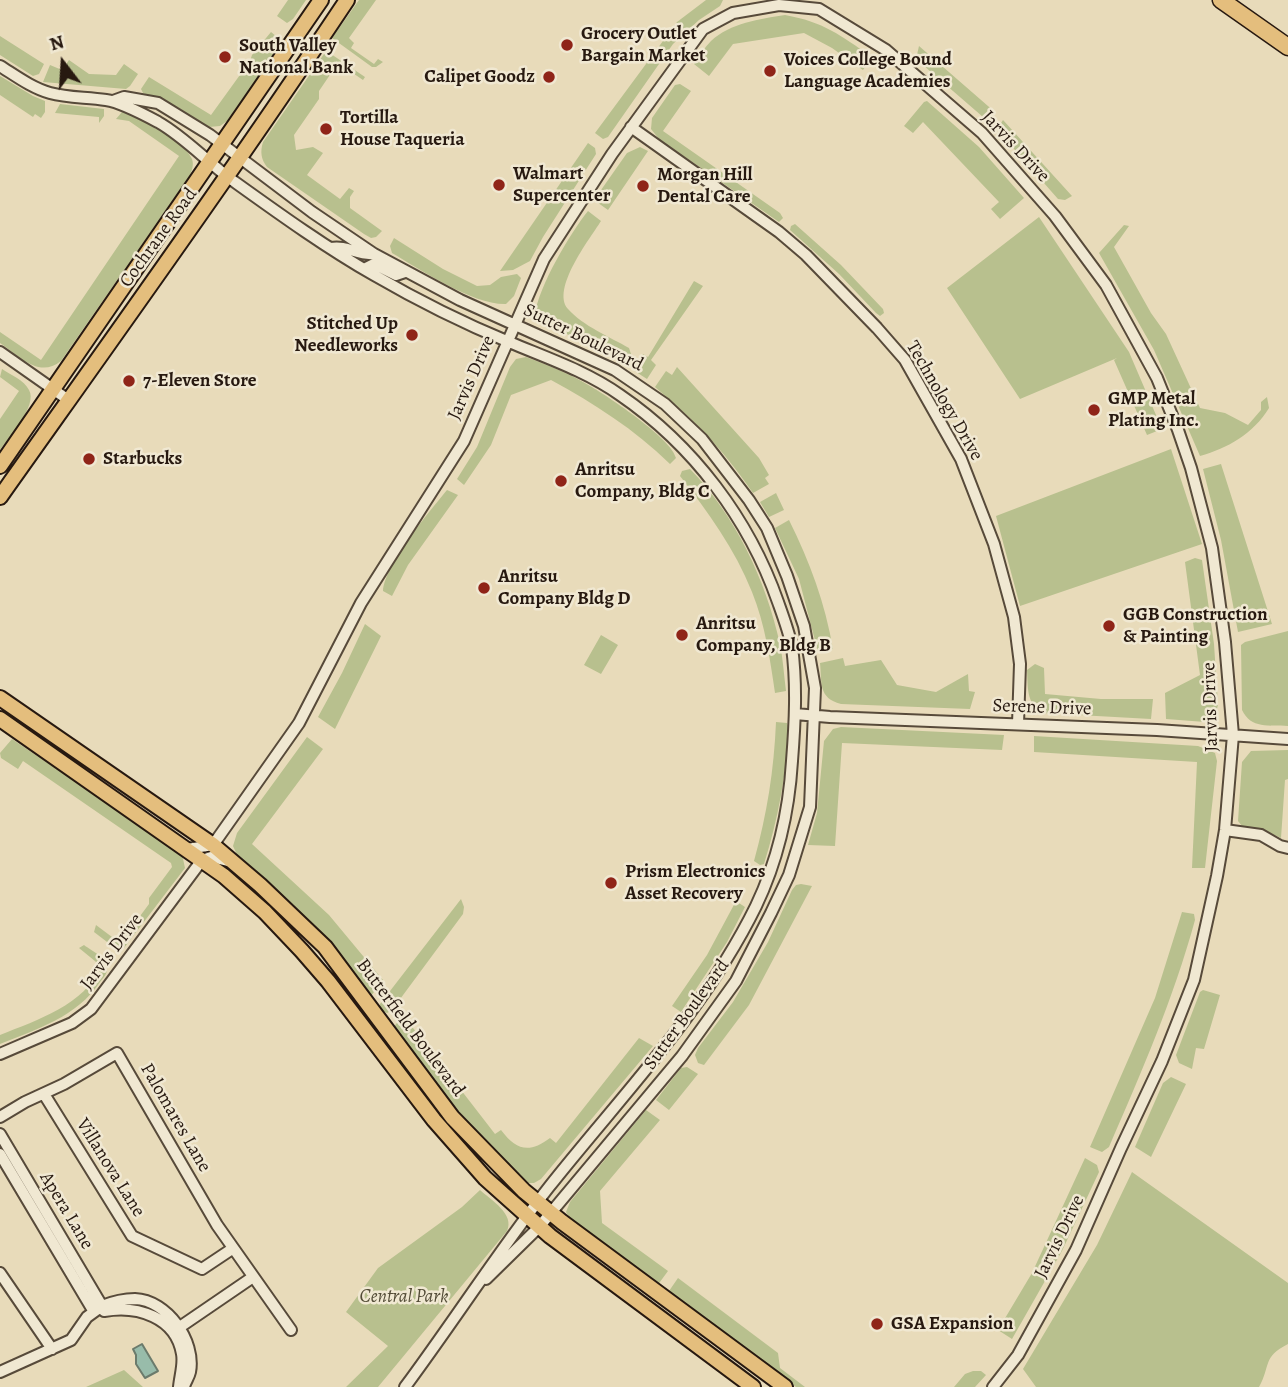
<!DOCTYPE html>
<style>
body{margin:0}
#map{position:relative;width:1288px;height:1387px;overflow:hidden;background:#e8dbba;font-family:Alegreya,serif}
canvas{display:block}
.north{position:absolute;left:28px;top:28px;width:70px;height:70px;-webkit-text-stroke:5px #f0e8d2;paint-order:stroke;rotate:343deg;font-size:19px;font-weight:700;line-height:28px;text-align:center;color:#271910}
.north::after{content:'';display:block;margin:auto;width:24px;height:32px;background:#271910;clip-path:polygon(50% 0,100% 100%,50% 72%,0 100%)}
</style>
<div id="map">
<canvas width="1288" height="1387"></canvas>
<div class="north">N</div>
</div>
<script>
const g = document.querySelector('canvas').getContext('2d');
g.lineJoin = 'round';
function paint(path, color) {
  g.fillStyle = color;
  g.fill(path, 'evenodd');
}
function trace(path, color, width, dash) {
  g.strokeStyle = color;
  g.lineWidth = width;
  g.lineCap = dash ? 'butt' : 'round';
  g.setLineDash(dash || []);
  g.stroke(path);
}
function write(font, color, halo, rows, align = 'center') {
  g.font = font + ' Alegreya,serif';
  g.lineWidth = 5;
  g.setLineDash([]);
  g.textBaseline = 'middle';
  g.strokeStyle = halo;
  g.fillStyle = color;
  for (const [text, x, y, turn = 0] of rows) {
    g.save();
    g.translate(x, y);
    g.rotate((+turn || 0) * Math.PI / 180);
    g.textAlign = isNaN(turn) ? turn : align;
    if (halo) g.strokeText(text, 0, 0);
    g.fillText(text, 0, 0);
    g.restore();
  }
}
paint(new Path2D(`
 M288 0H306L293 19 287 23 277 16Z
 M359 0H376L349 38 354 43 351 48 374 64 378 59 383 62 376 67H372L332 38Z
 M706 0H723L720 6 699 20 673 44 608 137 603 139 595 133 677 22Z
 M785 15C824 22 840 35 872 57L863 70 832 48 804 33 733 44 709 76 694 64C699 57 704 48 711 41 730 23 760 19 785 15Z
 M271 32 277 37 276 50 227 121 220 126 209 127 179 108 143 93 141 89 149 77 211 115 250 61 252 55Z
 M0 36 44 64 39 74 33 76 0 55Z
 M919 46 996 113 990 118 983 117 916 59Z
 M324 54H331L365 77 363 80 338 63 319 91V99L294 135 296 150 313 147 323 153 307 175 340 199 349 188 354 191 350 197V208L382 231 376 237 371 238 364 234 267 167C261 159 260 152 263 142Z
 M69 60 89 74 116 75 124 64 138 74 130 86 126 89 43 82 50 65 62 70Z
 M0 76 33 96 45 101V112L41 118 35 114 33 117 0 95Z
 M680 84 691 91 663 131 780 213 783 218 779 222 659 139 651 129 652 118 675 85Z
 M927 101 979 147 1024 198 1000 219 991 209 999 202 923 122 913 133 904 126 924 102Z
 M60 104 104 109V116L99 123V117L55 113Z
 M122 112C139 116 186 143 192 159 194 165 192 170 190 175L61 361C39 379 19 356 0 343V332L41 360 179 156 129 121 116 119Z
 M1003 120 1072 196 1065 200 1058 199 1000 133 999 126Z
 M588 143 595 148 596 154 543 237 530 261 513 270 500 271Z
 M640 147 648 151 608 210 594 200 627 153Z
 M588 211 601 221C589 240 551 289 568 309 583 326 610 337 629 348L631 354 623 364 591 344 542 324 535 315C538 287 571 232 588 211Z
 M1039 217 1129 352 1162 429 1147 435 1114 360 1117 358 1020 399 947 288Z
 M795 224 841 265 883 309 884 313 880 316 876 313 839 274 790 230 791 226Z
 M1124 225 1129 226 1114 247 1151 313 1166 334 1200 408 1225 413 1248 425 1261 410V402L1267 397 1269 408C1253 434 1228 448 1200 456L1154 350 1099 253Z
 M394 238 443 269 477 286 490 285 501 277 517 274 521 278 514 296 506 304C473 305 421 270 392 253L390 246Z
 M694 281 703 286 651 360 656 365 647 379 633 370 643 354 648 357Z
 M526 357C547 365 571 374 590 386 609 397 672 439 676 458L670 464C634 429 595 404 551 380L511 395 491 445 464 485 457 479 477 447 510 367 516 359Z
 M677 367 759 458 769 475 765 478 769 484 753 493C722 448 696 422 655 387L666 371 672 375Z
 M2 369C11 375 24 380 29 390 38 405 9 437 0 450V419L19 391 0 377Z
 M1171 449 1202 544 1020 606 996 516Z
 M1221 464 1272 624 1238 632 1221 540 1203 469Z
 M690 469C735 515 766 580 780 644 783 659 784 676 786 691L775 693C770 659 765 624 752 592 735 549 708 512 680 476L682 471Z
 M447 490 458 495 408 565 392 596 383 591C385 564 430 511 447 490Z
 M776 493 784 510 769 517 760 502Z
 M789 520C810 562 825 603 833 649L818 652 799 579 775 528Z
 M1195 558 1202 560 1214 644 1218 705 1215 716 1205 722 1166 719 1165 693 1200 675 1185 562Z
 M365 624 381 636 335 729 318 717 342 673Z
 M1288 631V726C1269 725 1251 729 1242 710L1241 645 1245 642Z
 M601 635 618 645 601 674 584 665Z
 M843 658 845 666 881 660 897 685 936 692 968 674 969 691 975 692 970 709 841 704C818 698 822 683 820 663Z
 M1035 664 1044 668 1045 694 1101 699H1153L1151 719 1042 713C1026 703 1028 687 1027 670Z
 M776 722 787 723 789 729C786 776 778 819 764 864L760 865 754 861C767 814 774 770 776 722Z
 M841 727 1004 735 1002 750 842 743 835 846 808 845 817 813 824 741 833 729Z
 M1034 736 1198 746 1215 753 1217 761 1205 868H1192L1197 762 1034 752Z
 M307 737 323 749 252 844 329 915 383 980 371 996 307 920 275 888 238 857 233 846 237 833Z
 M12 739 182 854 185 868 124 948H115L94 932 96 925 120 943 149 904V898L172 867 171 863 23 761 18 769 1 758 0 753Z
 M1288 750V779L1285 780 1281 838 1262 829 1242 826 1238 821 1242 762 1251 751Z
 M801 884 812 886 749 1005 704 1065 698 1063 695 1055 698 1048 733 1002 768 942 792 890 796 885Z
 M461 899 464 907 463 914 392 1010 387 1013 380 1010V1004Z
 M736 901 745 907 727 942 681 1012 672 1006 707 955Z
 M1182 912 1194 914 1195 920C1173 1000 1142 1071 1109 1147L1102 1152 1090 1147 1155 998Z
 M84 945C92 951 107 958 107 968 108 973 103 978 100 982 77 1017 37 1029 0 1044V1035C37 1020 85 1005 101 966L79 948Z
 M1203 990 1220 995 1204 1049 1196 1048 1192 1069 1179 1063 1176 1055 1200 992Z
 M403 1015 495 1134 501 1130C516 1150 529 1154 550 1138L556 1143 639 1038 653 1046 541 1179 534 1183H525L473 1133 393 1028Z
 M687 1067 698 1074 669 1110 656 1100 681 1068Z
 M1171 1077 1186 1084 1151 1157 1135 1147 1163 1083Z
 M646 1110 660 1120 600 1191 602 1223 668 1271 657 1286 571 1221 566 1212 570 1202Z
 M1085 1158 1097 1165 1099 1172 1062 1251 1012 1339 998 1330 1032 1273Z
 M1132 1172 1288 1283V1344C1262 1357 1271 1366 1259 1387H1036L1023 1369 1097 1245Z
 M480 1190C491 1200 515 1214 507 1231L378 1387H346L388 1346 346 1312 378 1268 462 1207Z
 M678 1278 778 1353 780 1368 805 1387H796L671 1296 669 1291Z
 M124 1370 143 1387H86Z
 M973 1371H981L986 1375 975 1387H954L965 1374Z`), '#b8c08e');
const water = new Path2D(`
 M142 1344 158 1371 145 1378 136 1364V1355L133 1349Z`);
paint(water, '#98bcaa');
trace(water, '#6b7b6c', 2);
const minor = new Path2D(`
 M0 66C16 76 32 88 50 93 68 98 87 97 106 100 120 102 145 115 158 122 186 138 207 162 232 180 278 213 325 247 374 275 417 300 463 323 509 342 547 358 586 371 620 395 693 445 749 519 778 602 783 616 789 632 792 647 797 685 795 723 792 761 789 811 778 860 756 906 704 1012 621 1096 549 1187 498 1252 454 1321 405 1387
 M113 101 124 97 158 103 210 135 312 212 374 254 460 300 615 370 665 404 702 439 749 500 767 528 787 576 804 626 815 688 810 807 789 875 771 913 736 981 682 1056 539 1227 486 1279
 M631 127 779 232 806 255 877 328 905 360 961 459 994 544 1014 617 1020 664 1018 724
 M331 248C347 245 358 256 374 254
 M364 269 374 264 396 275 405 272
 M0 352 67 399
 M795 714 830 717 1157 730 1288 739
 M1225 830 1261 835 1280 846 1288 848
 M187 849 213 845 299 723 361 603 464 441 544 259 612 154 703 29 733 13 779 5 819 9 886 50 982 133 1055 216 1106 285 1157 378 1178 430 1191 468 1212 548 1225 642 1233 735 1225 830 1217 876 1194 980 1162 1061 1121 1148 1076 1250 1018 1355 993 1387
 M0 1054 72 1023 91 1009 202 860 211 857 232 862
 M44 1094 132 1236 202 1269 232 1249
 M0 1117 25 1102 64 1084 117 1053 217 1225 291 1330
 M0 1134 102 1306C112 1302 123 1299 135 1299 167 1300 196 1341 190 1372 189 1377 185 1382 184 1387
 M0 1154 94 1312
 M0 1273 52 1349
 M104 1311C137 1305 176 1317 182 1354 184 1364 180 1376 179 1387
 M174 1331 253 1277
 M0 1372 71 1340 87 1317 98 1309`);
const major = new Path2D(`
 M0 466 321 0
 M0 497C117 332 235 168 347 0
 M0 698 213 845 260 885 325 947 452 1117 524 1191 562 1222 785 1387
 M0 719 224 876 265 912 302 951 328 981 434 1120 485 1178 550 1236 753 1387`);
const highway = new Path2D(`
 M1221 0 1288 47`);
trace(minor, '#574a3a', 14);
trace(major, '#271910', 18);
trace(highway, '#271910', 19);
trace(minor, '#f0e8d2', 10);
trace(major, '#e4be7d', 14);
trace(highway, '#e4be7d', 16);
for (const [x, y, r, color] of [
 [567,45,7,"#8f2418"],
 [225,57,7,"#8f2418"],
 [770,71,7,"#8f2418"],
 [549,77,7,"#8f2418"],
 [326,129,7,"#8f2418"],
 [499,185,7,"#8f2418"],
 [643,186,7,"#8f2418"],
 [412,335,7,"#8f2418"],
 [129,381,7,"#8f2418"],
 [1094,410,7,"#8f2418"],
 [89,459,7,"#8f2418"],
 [561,481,7,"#8f2418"],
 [484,588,7,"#8f2418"],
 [1109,626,7,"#8f2418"],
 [682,635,7,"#8f2418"],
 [611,883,7,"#8f2418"],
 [877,1324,7,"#8f2418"]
]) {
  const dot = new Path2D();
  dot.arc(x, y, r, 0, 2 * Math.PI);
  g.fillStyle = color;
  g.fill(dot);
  trace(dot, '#f0e8d2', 2.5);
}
write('bold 19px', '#271910', '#f0e8d2', [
 ["Grocery Outlet",581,34],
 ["Bargain Market",581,56],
 ["South Valley",239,46],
 ["National Bank",239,68],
 ["Voices College Bound",784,60],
 ["Language Academies",784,82],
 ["Calipet Goodz",535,77,"right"],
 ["Tortilla",340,118],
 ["House Taqueria",340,140],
 ["Walmart",513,174],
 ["Supercenter",513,196],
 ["Morgan Hill",657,175],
 ["Dental Care",657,197],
 ["Stitched Up",398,324,"right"],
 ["Needleworks",398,346,"right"],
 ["7-Eleven Store",143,381],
 ["GMP Metal",1108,399],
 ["Plating Inc.",1108,421],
 ["Starbucks",103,459],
 ["Anritsu",575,470],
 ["Company, Bldg C",575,492],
 ["Anritsu",498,577],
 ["Company Bldg D",498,599],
 ["GGB Construction",1123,615],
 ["& Painting",1123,637],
 ["Anritsu",696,624],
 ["Company, Bldg B",696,646],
 ["Prism Electronics",625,872],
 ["Asset Recovery",625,894],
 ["GSA Expansion",891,1324]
], 'left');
write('19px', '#271910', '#f0e8d2', [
 ["Jarvis Drive",1015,147,47],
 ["Cochrane Road",159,238,-54],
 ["Sutter Boulevard",583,338,26],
 ["Jarvis Drive",472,378,-66],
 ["Technology Drive",944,401,60],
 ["Jarvis Drive",1211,707,-92],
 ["Serene Drive",1042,708,2],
 ["Jarvis Drive",112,952,-53],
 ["Sutter Boulevard",687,1015,-54],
 ["Butterfield Boulevard",410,1028,53],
 ["Palomares Lane",175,1118,60],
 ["Villanova Lane",110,1168,58],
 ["Apera Lane",66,1211,59],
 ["Jarvis Drive",1060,1237,-64]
]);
write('italic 19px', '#524b36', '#f0e8d2', [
 ["Central Park",404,1297]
]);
</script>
